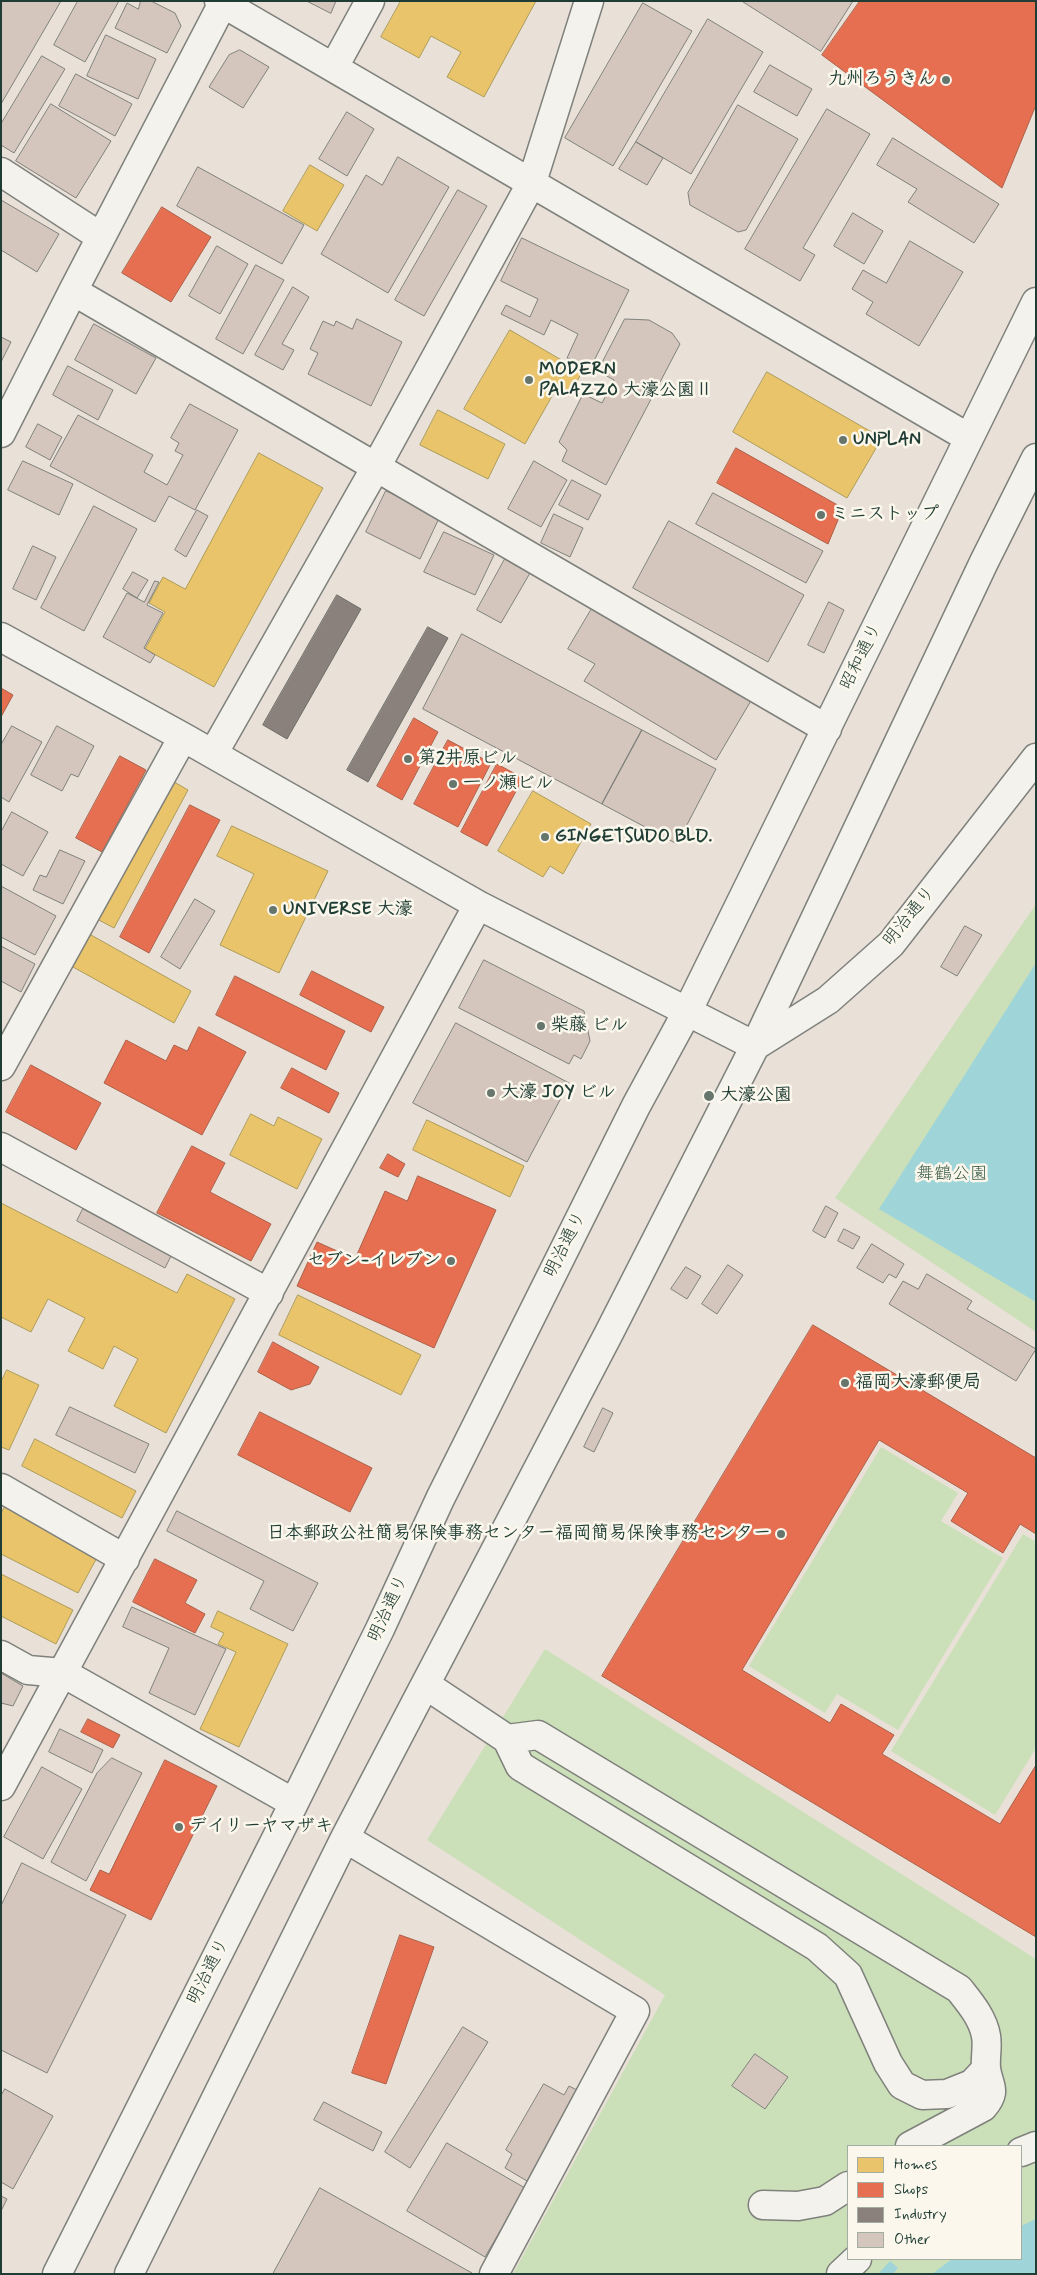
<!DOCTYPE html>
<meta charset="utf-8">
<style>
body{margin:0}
#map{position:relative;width:1037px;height:2275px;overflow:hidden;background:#e9e0d8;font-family:Mynerve,sans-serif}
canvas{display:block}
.frame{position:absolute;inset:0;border:2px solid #1f3d34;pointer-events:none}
.legend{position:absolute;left:847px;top:2145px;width:175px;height:115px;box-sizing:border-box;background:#fbf7ec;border:1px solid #a3ada2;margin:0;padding:6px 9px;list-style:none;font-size:15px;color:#1f3d34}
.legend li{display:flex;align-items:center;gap:10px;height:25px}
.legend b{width:25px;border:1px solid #a3ada2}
</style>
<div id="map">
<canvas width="1037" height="2275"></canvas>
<div class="frame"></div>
<ul class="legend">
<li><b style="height:14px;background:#e9c46a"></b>Homes</li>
<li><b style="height:14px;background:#e76f51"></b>Shops</li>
<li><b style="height:14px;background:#8a817c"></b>Industry</li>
<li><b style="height:14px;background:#d4c6bc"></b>Other</li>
</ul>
</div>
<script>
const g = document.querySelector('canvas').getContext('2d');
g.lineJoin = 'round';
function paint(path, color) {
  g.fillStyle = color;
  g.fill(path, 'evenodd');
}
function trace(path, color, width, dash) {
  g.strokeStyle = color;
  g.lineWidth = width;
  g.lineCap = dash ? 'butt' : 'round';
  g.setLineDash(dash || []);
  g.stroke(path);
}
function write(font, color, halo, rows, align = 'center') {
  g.font = font + ' Mynerve,"Klee One",sans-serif';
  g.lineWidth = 5;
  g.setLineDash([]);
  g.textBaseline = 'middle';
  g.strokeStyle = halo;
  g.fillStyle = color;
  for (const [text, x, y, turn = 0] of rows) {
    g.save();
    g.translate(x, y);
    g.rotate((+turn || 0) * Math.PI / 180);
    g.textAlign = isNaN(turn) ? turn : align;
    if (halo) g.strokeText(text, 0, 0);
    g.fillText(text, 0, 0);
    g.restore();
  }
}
paint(new Path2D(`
 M1036 904V1332L835 1198Z
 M881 1447 958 1493 941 1521 1003 1558 898 1730 837 1694 825 1713 749 1666Z
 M1023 1534 1036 1542V1748L995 1815 891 1751Z
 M545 1649 1036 1959V2274H513L665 1995 427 1840ZM848 2146H1021V2259H848Z`), '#cbe0b8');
paint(new Path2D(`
 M1036 963V1302L879 1209Z
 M1036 2219V2274H932L952 2259H1021V2226Z
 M890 2261 898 2268 893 2274H878Z`), '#9fd5d9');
const homes = new Path2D(`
 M401 1H536L484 97 447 77 461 52 431 36 419 58 381 37Z
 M310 165 344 185 317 231 283 211Z
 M510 330 582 372 569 396 556 389 525 444 464 409Z
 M767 372 882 438 847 498 733 432Z
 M438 410 505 444 488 479 420 445Z
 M259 453 323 488 214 687 145 649 165 612 149 603 163 577 185 589Z
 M169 779 188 790 114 928 95 918Z
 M533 791 591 824 563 874 550 866 543 877 498 851Z
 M232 826 328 871 279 973 220 945 254 874 217 856Z
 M91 935 191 991 174 1023 73 967Z
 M251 1114 274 1126 278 1117 322 1139 297 1189 230 1155Z
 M427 1120 524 1166 510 1197 413 1150Z
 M1 1203 177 1293 187 1274 235 1299 166 1433 114 1406 138 1359 114 1346 103 1369 68 1351 85 1318 48 1299 31 1332 1 1317Z
 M298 1295 421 1355 401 1395 279 1335Z
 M7 1370 39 1385 9 1450 1 1447V1382Z
 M35 1439 136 1491 122 1518 22 1466Z
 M7 1502 101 1550 78 1593 1 1554V1514Z
 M1 1574 73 1610 56 1644 1 1616Z
 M218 1611 288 1644 239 1747 200 1729 236 1652 218 1644 224 1633 211 1627Z`);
paint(homes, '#e9c46a');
trace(homes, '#ac9c5a', 1);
const shops = new Path2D(`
 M860 1H1036V105L1002 188 822 55Z
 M162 207 211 237 171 302 122 273Z
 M736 448 843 508 828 544 717 483Z
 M1 688 13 695 1 717Z
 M414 718 438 732 402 800 377 786Z
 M448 740 491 763 458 827 414 804Z
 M120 756 146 770 102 852 76 838Z
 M497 764 523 778 487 846 461 832Z
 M190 805 220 820 149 953 120 937Z
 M312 971 384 1007 371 1032 300 995Z
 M235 976 345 1031 326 1070 216 1015Z
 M199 1027 246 1052 202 1135 104 1083 126 1040 166 1061 174 1045 187 1051Z
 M31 1065 101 1103 76 1150 6 1112Z
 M292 1068 339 1093 329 1113 281 1088Z
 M192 1146 225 1163 210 1192 271 1224 251 1261 157 1213Z
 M388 1154 405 1164 398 1177 380 1168Z
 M418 1176 496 1210 434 1348 297 1286 317 1242 355 1259 385 1191 407 1201Z
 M813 1325 1036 1458V1534L1020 1524 1003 1553 951 1521 968 1493 879 1440 742 1670 830 1723 841 1704 894 1735 882 1754 1000 1824 1036 1765V1937L602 1676Z
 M273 1342 319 1367 310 1384 291 1390 258 1372Z
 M260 1412 372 1468 350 1512 238 1455Z
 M155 1559 197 1580 185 1603 205 1614 195 1633 133 1602Z
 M88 1719 120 1735 113 1748 81 1732Z
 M165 1760 217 1786 151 1920 90 1890 100 1870 109 1874Z
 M400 1935 434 1947 386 2084 352 2073Z`);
paint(shops, '#e76f51');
trace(shops, '#ab6048', 1);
const industry = new Path2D(`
 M337 595 361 609 287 739 263 725Z
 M428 627 448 638 368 782 347 770Z`);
paint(industry, '#8a817c');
trace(industry, '#6a6d66', 1);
const building = new Path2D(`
 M1 1H61L1 104Z
 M78 1H119L85 62 54 45Z
 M141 1H151L175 13 181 26 167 53 115 28 127 3 138 9Z
 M307 1H336L331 13Z
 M742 1H853L821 51Z
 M643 3 692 31 613 166 565 138Z
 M708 19 763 52 691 174 636 142Z
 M106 35 156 59 138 99 87 76Z
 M240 50 269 67 243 108 209 87 229 55Z
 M42 56 65 69 14 153 1 145V124Z
 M770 65 812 89 797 116 754 92Z
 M76 74 132 104 115 136 59 106Z
 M51 104 111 141 76 198 16 161Z
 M738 105 798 139 746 230 738 232 690 205 688 193Z
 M827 109 870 134 803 248 815 255 800 281 745 249Z
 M347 112 374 129 347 176 319 159Z
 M893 138 999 204 974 243 908 202 917 189 877 165Z
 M636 142 663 158 647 185 619 169Z
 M398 157 449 187 388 293 321 254 366 175 382 185Z
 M198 167 304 225 282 264 177 206Z
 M458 190 487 206 424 316 395 300Z
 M1 200 59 234 37 272 1 250Z
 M853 213 883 231 864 264 834 246Z
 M522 238 629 290 590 369 567 358 578 334 551 320 544 335 501 314 506 305 530 317 538 299 501 281Z
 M910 241 963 272 919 346 866 314 873 302 852 289 863 270 886 283Z
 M217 246 248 264 220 314 189 296Z
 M256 265 284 280 243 354 216 339Z
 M293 287 309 297 282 344 294 350 283 370 255 355Z
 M357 319 402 342 371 406 308 374 318 353 310 349 323 321 334 326 336 321 352 329Z
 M625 319 649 320 672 333 680 344 606 485 562 461 567 450 559 442 583 394 602 403 614 380 598 371Z
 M94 324 156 358 136 394 75 360Z
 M1 337 11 342 1 362Z
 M68 366 113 390 98 420 53 395Z
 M190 404 238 430 195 510 169 496 155 522 50 466 78 415 153 455 144 472 167 485 183 455 175 451 179 443 171 438Z
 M38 424 62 437 50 460 26 447Z
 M23 461 73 484 59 515 8 490Z
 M534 461 567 480 541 527 508 509Z
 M572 480 601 495 588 520 559 505Z
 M386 491 440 516 420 559 366 532Z
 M713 493 823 551 806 583 696 524Z
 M94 506 137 529 84 631 41 608Z
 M197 510 208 516 186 557 175 550Z
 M554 514 583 528 570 557 541 543Z
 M669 521 804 595 768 662 633 588Z
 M444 532 494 555 475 595 424 572Z
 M33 546 56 557 36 600 13 589Z
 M505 559 530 573 501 623 477 610Z
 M133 572 148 580 137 598 123 589Z
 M155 581 159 582 147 605 163 613 144 648 155 655 150 663 103 637 127 593 144 602Z
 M829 602 844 610 824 653 808 645Z
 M594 605 752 699 716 760 584 681 595 664 568 649Z
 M462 634 642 730 602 804 423 709Z
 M12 726 42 742 9 802 1 797V745Z
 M57 726 94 746 78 777 71 774 62 791 31 775Z
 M642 730 716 769 677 844 602 804Z
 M12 812 48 832 23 876 1 864V832Z
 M60 850 85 861 63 904 33 890 40 875 46 877Z
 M1 886 56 916 35 955 1 937Z
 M195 899 215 911 180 969 161 957Z
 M965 926 982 935 957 976 941 967Z
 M1 946 35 964 21 992 1 981Z
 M484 960 584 1011 590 1041 581 1059 574 1055 569 1064 459 1008Z
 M456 1023 569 1083 527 1162 413 1103Z
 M826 1206 838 1213 825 1238 813 1231Z
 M83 1209 171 1256 165 1268 77 1221Z
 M844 1229 860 1237 853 1249 838 1241Z
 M872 1244 904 1264 896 1278 889 1274 883 1283 857 1268Z
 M728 1265 743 1275 717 1314 702 1304Z
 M686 1267 701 1276 687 1299 671 1289Z
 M927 1274 972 1301 967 1309 1036 1349 1016 1381 889 1304 903 1281 918 1289Z
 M70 1407 149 1444 135 1473 56 1435Z
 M603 1408 613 1413 594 1452 584 1447Z
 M177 1511 318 1583 293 1631 250 1609 264 1581 167 1531Z
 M132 1607 226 1649 195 1715 149 1693 169 1648 123 1627Z
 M1 1673 23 1686 13 1706 1 1703Z
 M60 1729 103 1750 92 1773 49 1752Z
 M112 1758 142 1773 86 1881 51 1862 97 1773Z
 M42 1767 82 1789 43 1859 4 1837Z
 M22 1863 126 1915 47 2073 1 2050V1906Z
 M463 2027 488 2042 410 2168 385 2152Z
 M755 2054 788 2077 765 2109 732 2086Z
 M544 2084 564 2095 569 2086 579 2091 527 2181 505 2168 512 2154 506 2150Z
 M5 2089 53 2116 13 2189 1 2182V2096Z
 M324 2102 382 2132 373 2151 314 2120Z
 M447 2143 525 2188 485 2257 407 2211Z
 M320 2188 472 2273V2274H273Z
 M1 2196 7 2199 1 2211Z`);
paint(building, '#d4c6bc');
trace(building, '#7f817c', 1);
const minor = new Path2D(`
 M219 1 969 438
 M334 67 370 1
 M1 172 101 237
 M73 291 827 729
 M1 433 73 291 224 1
 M1 637 183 737 478 905 755 1046
 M213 754 376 467 532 182 589 1
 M755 1046 828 1000 891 944 1036 758
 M1 1066 183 737
 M1 1147 269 1293
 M1 1488 125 1559
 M1 1655 28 1670 63 1673 294 1803
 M426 1685 507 1739 520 1766 817 1947 848 1975 888 2063 902 2085 922 2095 947 2094 972 2084 986 2069
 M507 1739 538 1735 959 1989C970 2003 983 2018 986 2036 988 2046 985 2057 986 2068 988 2086 998 2090 983 2107L910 2146
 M1 1786 478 905
 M345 1838 635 2011 494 2274
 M1021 2152 1036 2146
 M763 2205 798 2206 825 2201 848 2186
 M57 2274 294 1803 380 1629 440 1499 636 1106 687 1012 1036 302
 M129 2274 345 1838 609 1333 755 1046 984 562 1036 458
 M841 2274 857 2259`);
trace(minor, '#7f817c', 31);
trace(minor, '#f4f2ed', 28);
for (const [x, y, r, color] of [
 [946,80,5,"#66766d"],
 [529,380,5,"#66766d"],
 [843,440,5,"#66766d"],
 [821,515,5,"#66766d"],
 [408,759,5,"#66766d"],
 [453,784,5,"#66766d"],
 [545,837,5,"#66766d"],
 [273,910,5,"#66766d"],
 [541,1026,5,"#66766d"],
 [491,1093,5,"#66766d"],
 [709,1096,6,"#66766d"],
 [451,1261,5,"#66766d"],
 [845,1383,5,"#66766d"],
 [781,1534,5,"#66766d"],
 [179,1827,5,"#66766d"]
]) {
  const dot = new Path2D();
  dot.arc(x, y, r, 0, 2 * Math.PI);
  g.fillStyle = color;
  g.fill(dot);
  trace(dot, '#fbf7ec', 2);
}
write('bold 18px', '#1f3d34', '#fbf7ec', [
 ["九州ろうきん",936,80,"right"],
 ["MODERN",539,370],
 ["PALAZZO 大濠公園Ⅱ",539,391],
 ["UNPLAN",853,440],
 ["ミニストップ",831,515],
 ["第2井原ビル",418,759],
 ["一ノ瀬ビル",463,784],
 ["GINGETSUDO BLD.",555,837],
 ["UNIVERSE 大濠",283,910],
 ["柴藤 ビル",551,1026],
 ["大濠 JOY ビル",501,1093],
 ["大濠公園",720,1096],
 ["セブン-イレブン",441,1261,"right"],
 ["福岡大濠郵便局",855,1383],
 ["日本郵政公社簡易保険事務センター福岡簡易保険事務センター",771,1534,"right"],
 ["デイリーヤマザキ",189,1827]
], 'left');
write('18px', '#1f3d34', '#fbf7ec', [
 ["昭和通り",862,657,-64],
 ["明治通り",910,917,-51],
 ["明治通り",566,1245,-63],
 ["明治通り",389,1609,-65],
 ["明治通り",209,1972,-63]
]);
write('18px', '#3d5e49', '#fbf7ec', [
 ["舞鶴公園",952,1175]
]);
</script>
